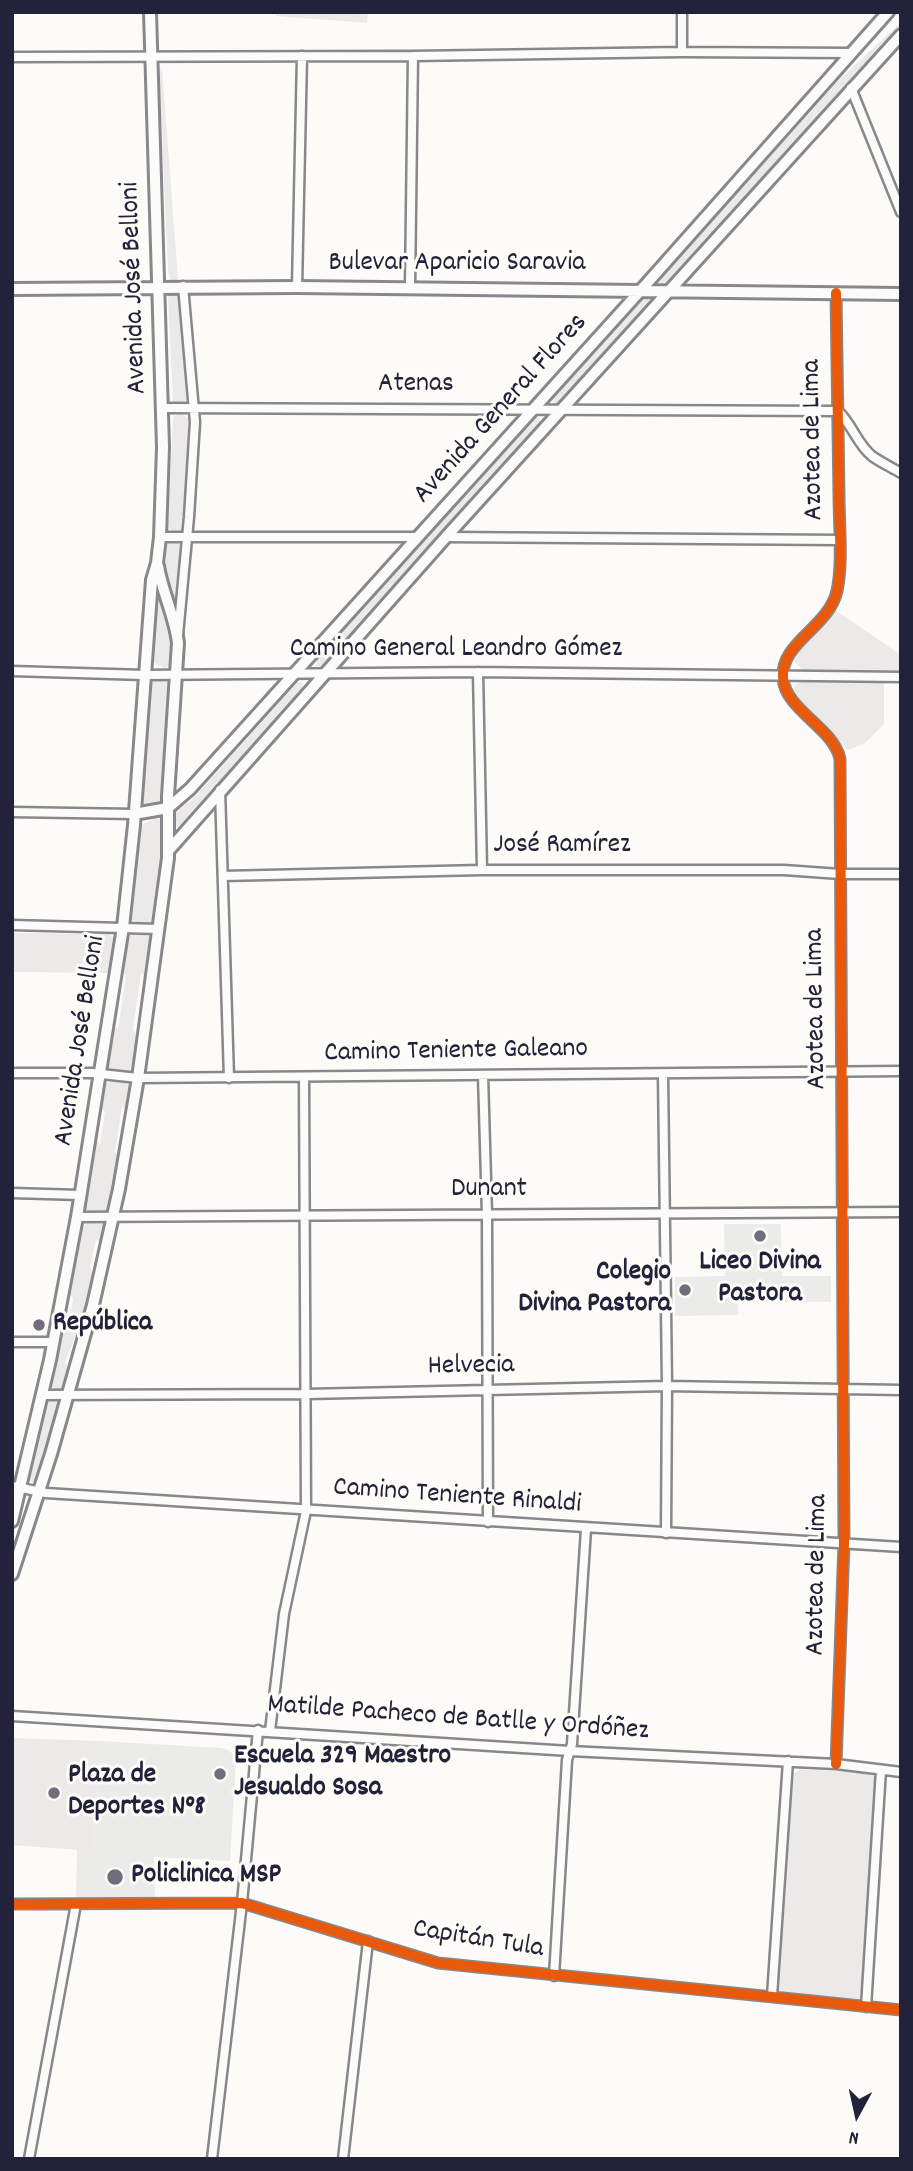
<!DOCTYPE html>
<meta charset="utf-8">
<style>
body{margin:0}
#map{position:relative;width:913px;height:2171px;overflow:hidden;background:#fcfbf8;font-family:Dekko,sans-serif}
canvas{display:block}
.frame{position:absolute;inset:0;border:14px solid #22223b;pointer-events:none}
.north{position:absolute;left:822px;top:2080px;width:70px;height:70px;-webkit-text-stroke:5px #fdfcf7;paint-order:stroke;rotate:188deg;font-size:19px;font-weight:700;line-height:28px;text-align:center;color:#22223b}
.north::after{content:'';display:block;margin:auto;width:24px;height:32px;background:#22223b;clip-path:polygon(50% 0,100% 100%,50% 72%,0 100%)}
</style>
<div id="map">
<canvas width="913" height="2171"></canvas>
<div class="frame"></div>
<div class="north">N</div>
</div>
<script>
const g = document.querySelector('canvas').getContext('2d');
g.lineJoin = 'round';
function paint(path, color) {
  g.fillStyle = color;
  g.fill(path, 'evenodd');
}
function trace(path, color, width, dash) {
  g.strokeStyle = color;
  g.lineWidth = width;
  g.lineCap = dash ? 'butt' : 'round';
  g.setLineDash(dash || []);
  g.stroke(path);
}
function write(font, color, halo, rows, align = 'center') {
  g.font = font + ' Dekko,sans-serif';
  g.lineWidth = 6;
  g.setLineDash([]);
  g.textBaseline = 'middle';
  g.strokeStyle = halo;
  g.fillStyle = color;
  for (const [text, x, y, turn = 0] of rows) {
    g.save();
    g.translate(x, y);
    g.rotate((+turn || 0) * Math.PI / 180);
    g.textAlign = isNaN(turn) ? turn : align;
    if (halo) g.strokeText(text, 0, 0);
    g.fillText(text, 0, 0);
    g.restore();
  }
}
paint(new Path2D(`
 M724 1224H781L782 1276H831V1302H738V1315L675 1316V1277L725 1276Z
 M99 1741 222 1748 228 1750 235 1756 236 1761 230 1861 154 1857 155 1898 76 1897 77 1849 93 1850Z`), '#ebebe9');
paint(new Path2D(`
 M276 12H368L367 23 276 16Z
 M901 22V26L667 282 660 284V279L838 81Z
 M162 67 178 280 177 282 171 281 168 270 159 75Z
 M177 292 180 293 190 399 185 405 173 403 168 295 169 293Z
 M644 297 648 299 649 304 559 403 554 404 553 398Z
 M181 414 190 419 191 425 185 526 184 532C178 536 172 533 168 527L173 419 174 416Z
 M536 417 540 419V424L322 666H316L317 659Z
 M174 540 184 543 177 612 164 578 167 545Z
 M156 572 159 601 176 639 172 664 165 668 155 663 153 659Z
 M835 610 901 655V672L803 671 795 661C796 646 825 625 835 610Z
 M163 678 168 680 171 686 164 800 143 806 140 803 150 687 155 679Z
 M803 681 884 682V724L865 743 848 750 795 697 794 686Z
 M298 682H302L303 688 178 827H173L174 812 191 801Z
 M156 818 164 821 162 881 157 885 155 906 158 909 155 921 151 924H140L131 921 128 914 139 831 143 824Z
 M12 933 108 934 117 939 112 973 12 972Z
 M127 934 153 935 147 979 141 973 133 1029C142 1042 136 1057 133 1071L129 1074 109 1072 105 1067 112 1025 118 1030 126 975 120 970Z
 M112 1082 124 1083 131 1086 128 1113 122 1106 115 1152 121 1158 111 1208 105 1214 90 1213 83 1206 93 1137 100 1144 105 1112 99 1103 103 1084Z
 M89 1221H102L106 1224 103 1246 96 1239 90 1268 96 1277 80 1342 75 1337 65 1362 70 1371 65 1389 61 1393 51 1391 48 1388 61 1321 66 1328 68 1327 73 1299 68 1290 79 1231Z
 M53 1400H58L60 1404 36 1483 26 1480 44 1404Z
 M12 1738 99 1741 93 1851 12 1845Z
 M800 1769 868 1773 875 1777 877 1782 864 1983 860 1999 780 1992 778 1989 792 1775Z`), '#ebeae8');
const street = new Path2D(`
 M682 52V12
 M12 57 413 56 682 52 850 53
 M851 88 901 212
 M297 287 302 56
 M410 287 413 56
 M163 408 838 411C852 424 857 444 872 456 880 462 891 467 901 473
 M160 537H416
 M446 537 839 540
 M178 635 189 517 195 422 183 286
 M12 671 144 675 478 672 901 677
 M478 672 482 870
 M220 790 229 1078
 M12 812 134 814
 M223 876 482 870H784L840 874H901
 M12 925 159 929
 M12 1073H92L138 1078 901 1071
 M663 1074 667 1386 666 1533
 M483 1075 487 1214 488 1522
 M12 1193 80 1195
 M77 1217 901 1212
 M12 1342H54
 M43 1395 307 1394 667 1386 901 1390
 M12 1486 46 1493 901 1547
 M12 1716 570 1751 836 1764 901 1772
 M270 1731 284 1614 306 1511 304 1077
 M836 1764 844 1543 840 759C834 728 785 710 783 678 780 643 829 627 837 591 843 563 839 525 839 495 838 428 837 361 836 293
 M12 1904 242 1903 438 1963 901 2010
 M554 1976 567 1760 572 1744 586 1529
 M772 1996 788 1761
 M866 2007 881 1770
 M29 2159 76 1904
 M212 2159 242 1903 258 1730
 M343 2159 368 1941`);
const secondary = new Path2D(`
 M12 289 297 287 901 294
 M134 814 168 808 190 789 641 290 888 12
 M169 850 446 537 901 35
 M12 1521 50 1360 77 1217 123 927 134 825 152 580 157 563 160 537 163 447 150 12
 M12 1574 51 1454 93 1305 119 1189 138 1078 168 858V796L178 643C175 616 162 592 158 566`);
trace(street, '#88888c', 13);
trace(secondary, '#88888c', 16);
trace(street, '#fbfbf9', 8);
trace(secondary, '#fbfbf9', 10);
trace(new Path2D(`
 M836 1764 844 1543 840 759C834 728 785 710 783 678 780 643 829 627 837 591 843 563 839 525 839 495 838 428 837 361 836 293
 M12 1904 242 1903 438 1963 901 2010`), '#e8590c', 10);
for (const [x, y, r, color] of [
 [760,1236,7,"#6e6e7d"],
 [685,1290,7,"#6e6e7d"],
 [39,1325,7,"#6e6e7d"],
 [220,1774,7,"#6e6e7d"],
 [54,1793,7,"#6e6e7d"],
 [115,1877,9,"#6e6e7d"]
]) {
  const dot = new Path2D();
  dot.arc(x, y, r, 0, 2 * Math.PI);
  g.fillStyle = color;
  g.fill(dot);
  trace(dot, '#fdfcf7', 2.5);
}
write('28px', '#22223b', '#fdfcf7', [
 ["Bulevar Aparicio Saravia",457,265],
 ["Avenida José Belloni",136,288,-92],
 ["Atenas",416,386],
 ["Avenida General Flores",502,410,-48],
 ["Azotea de Lima",815,440,-91],
 ["Camino General Leandro Gómez",456,651],
 ["José Ramírez",562,847],
 ["Azotea de Lima",818,1009,-91],
 ["Avenida José Belloni",82,1041,-81],
 ["Camino Teniente Galeano",456,1053,-1],
 ["Dunant",489,1191],
 ["Helvecia",471,1368,-1],
 ["Camino Teniente Rinaldi",457,1498,4],
 ["Azotea de Lima",819,1575,-89],
 ["Matilde Pacheco de Batlle y Ordóñez",458,1720,4],
 ["Capitán Tula",478,1941,9]
]);
write('bold 28px', '#22223b', '#fdfcf7', [
 ["Liceo Divina",760,1264,"center"],
 ["Pastora",760,1296,"center"],
 ["Colegio",671,1274,"right"],
 ["Divina Pastora",671,1306,"right"],
 ["República",53,1325],
 ["Escuela 329 Maestro",234,1758],
 ["Jesualdo Sosa",234,1790],
 ["Plaza de",68,1777],
 ["Deportes N°8",68,1809],
 ["Policlinica MSP",131,1877]
], 'left');
</script>
